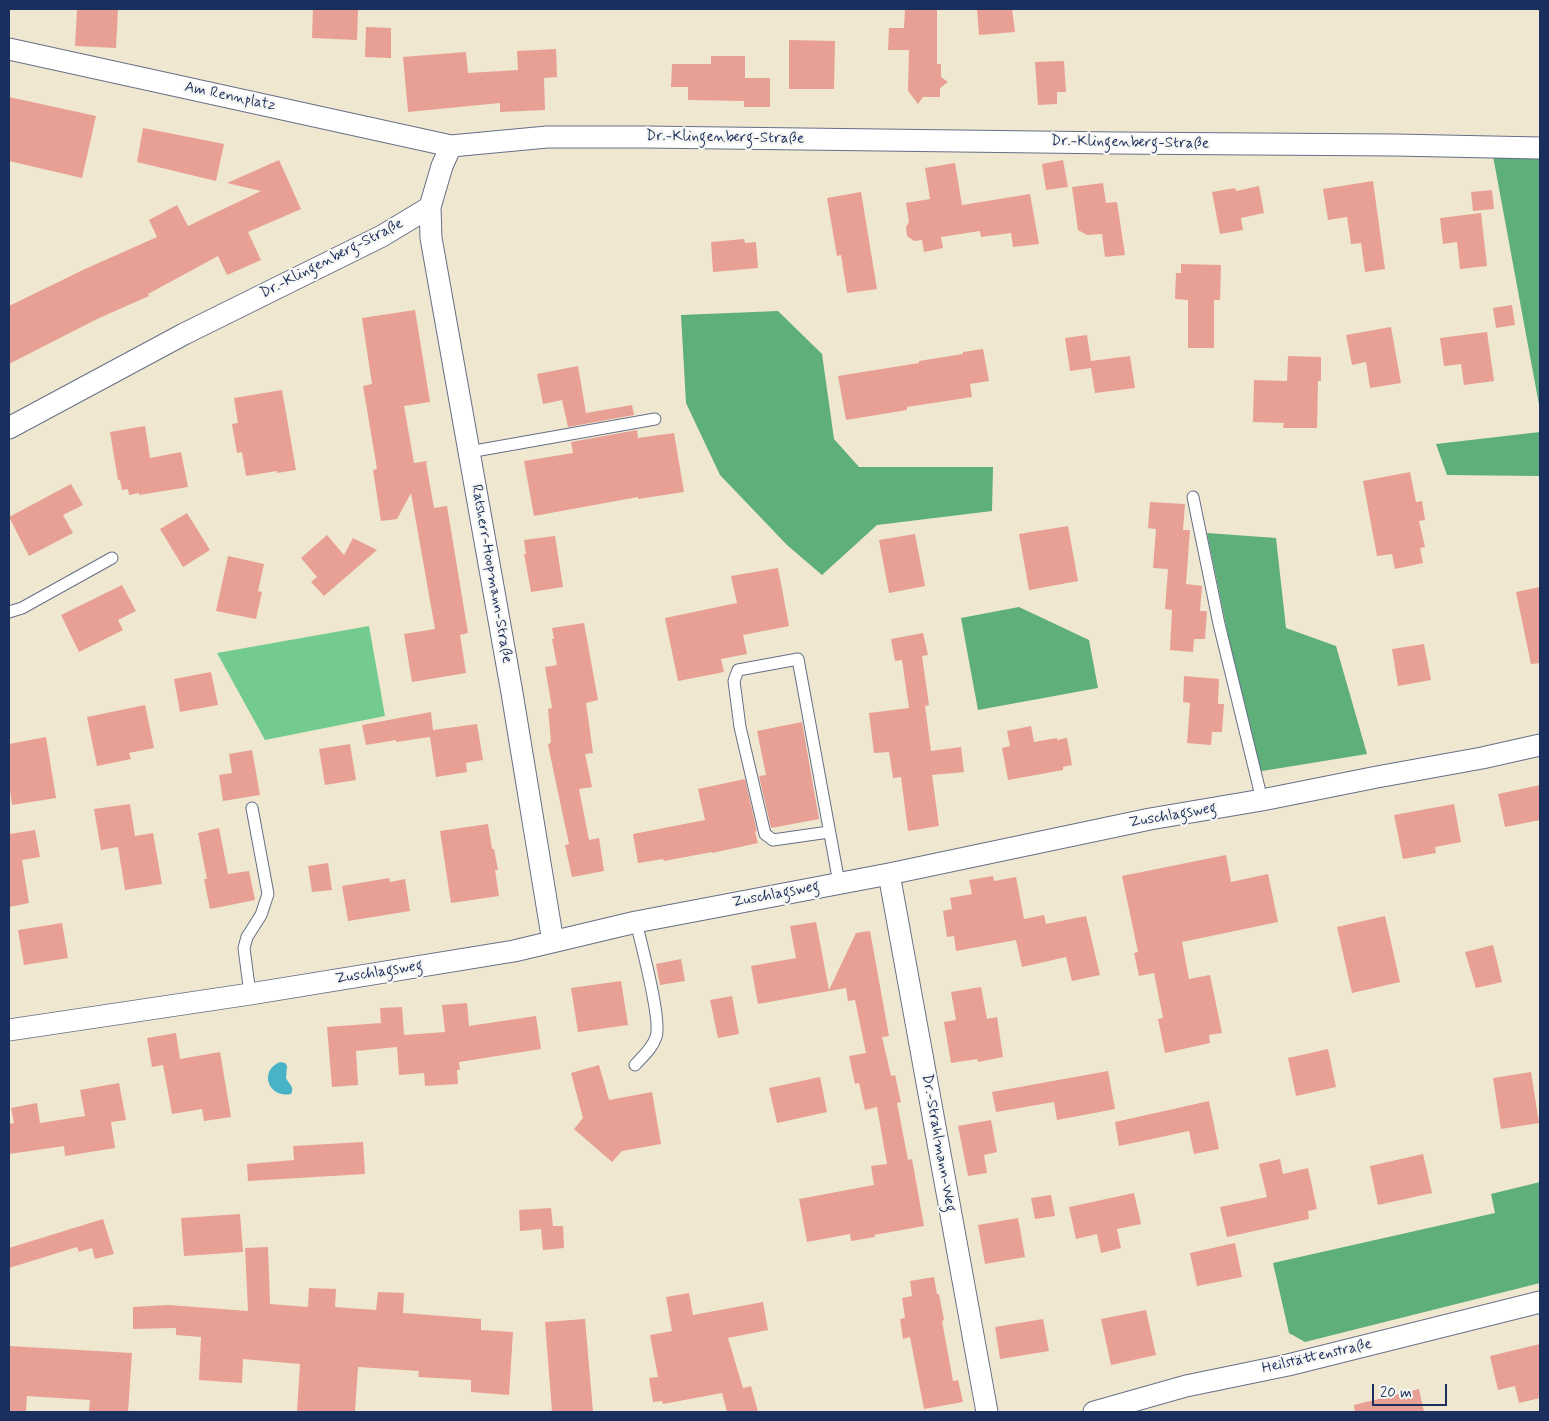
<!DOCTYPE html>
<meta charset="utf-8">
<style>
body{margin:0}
#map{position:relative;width:1549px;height:1421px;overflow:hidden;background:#efe7d0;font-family:Mynerve,sans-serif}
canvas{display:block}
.frame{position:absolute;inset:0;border:10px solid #1b2f5e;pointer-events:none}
.scale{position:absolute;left:1372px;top:1384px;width:75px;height:22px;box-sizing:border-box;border:2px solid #1b2f5e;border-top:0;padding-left:6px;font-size:15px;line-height:18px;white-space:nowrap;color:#1b2f5e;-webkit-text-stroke:4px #f6f6f2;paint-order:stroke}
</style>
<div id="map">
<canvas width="1549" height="1421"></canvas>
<div class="frame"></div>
<div class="scale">20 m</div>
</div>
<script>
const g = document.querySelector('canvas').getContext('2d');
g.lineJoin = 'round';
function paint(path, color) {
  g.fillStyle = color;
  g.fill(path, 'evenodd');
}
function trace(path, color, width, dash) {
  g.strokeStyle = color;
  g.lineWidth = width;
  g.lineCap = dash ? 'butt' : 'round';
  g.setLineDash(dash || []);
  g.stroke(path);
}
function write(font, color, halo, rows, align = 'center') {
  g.font = font + ' Mynerve,sans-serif';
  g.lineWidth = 4.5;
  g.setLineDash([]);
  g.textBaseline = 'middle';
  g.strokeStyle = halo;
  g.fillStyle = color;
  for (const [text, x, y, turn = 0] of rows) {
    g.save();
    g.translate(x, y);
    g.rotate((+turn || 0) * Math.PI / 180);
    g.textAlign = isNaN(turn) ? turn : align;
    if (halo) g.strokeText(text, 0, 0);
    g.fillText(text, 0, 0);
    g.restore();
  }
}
paint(new Path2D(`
 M369 626 385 716 265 740 217 653Z`), '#73cb90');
paint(new Path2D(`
 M1493 156 1540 157V410Z
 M778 311 822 354 834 439 859 467H993L992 511 877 525 822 575 787 545 720 475 686 403 681 315Z
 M1540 432V476L1447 475 1436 444Z
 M1207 533 1276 538 1286 628 1336 646 1367 754 1256 772Z
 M1019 607 1089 640 1098 688 978 710 961 618Z
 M1540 1182V1283L1305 1342 1289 1333 1273 1263 1495 1213 1491 1194Z`), '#5eaf7a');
paint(new Path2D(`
 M280 1062 285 1063 287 1066 286 1078C289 1085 295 1086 291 1094 269 1099 258 1071 280 1062Z`), '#48b3c6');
paint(new Path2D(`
 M77 9H118L116 48 75 46Z
 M313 9H358L357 40 312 38Z
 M905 9H937V64H941V77L948 82 940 88V97H923L918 104 908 91 909 50H888L889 28H904Z
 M977 9H1012L1015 32 979 35Z
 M366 27 391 28V58L365 57Z
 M789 40 835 41 834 89H789Z
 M556 49 557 77 544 78 545 110 500 112V103L408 112 403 57 466 52 468 73 518 70 517 51Z
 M711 56H745V78H770V107H744V101L688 100V87H671L672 64H711Z
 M1064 61 1066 92H1057V104L1038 105 1035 62Z
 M9 97 96 116 82 178 9 161Z
 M143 128 224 144 216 181 137 162Z
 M279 160 301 209 248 232 261 260 227 275 218 256 148 294 149 296 97 319 9 364V306L85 269 157 237 149 220 177 205 188 226 261 191 227 183Z
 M1063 160 1068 187 1046 190 1042 164Z
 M955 163 962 205 1030 194 1039 244 1013 247 1011 233 981 237 980 231 941 237 943 248 924 252 922 240 914 241 907 236 906 227 909 222 906 203 930 199 925 168Z
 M1373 181 1385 269 1365 272 1361 243 1351 244 1347 217 1328 220 1323 189Z
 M1103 183 1106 203 1117 202 1125 255 1105 257 1102 234 1087 235 1078 230 1072 187Z
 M1259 186 1264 213 1241 218 1243 230 1220 234 1212 192 1235 188 1236 191Z
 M1492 190 1494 209 1473 211 1471 192Z
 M861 192 877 289 847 293 841 255 837 256 827 198Z
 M1481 213 1487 266 1460 269 1457 242 1443 244 1440 218Z
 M744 239 745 243 756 242 758 268 713 272 711 242Z
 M1181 264 1221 265 1220 300H1214V348H1188V300L1175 299 1176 273H1181Z
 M1512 305 1515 325 1496 328 1493 308Z
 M415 310 430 402 404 406 414 463 428 461 426 463 434 508 447 506 468 633 460 635 466 673 412 682 404 634 435 629 411 493 397 519 381 521 373 470 377 469 363 386 372 384 362 318Z
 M1391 327 1401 383 1370 388 1366 362 1352 365 1346 335Z
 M1487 332 1494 381 1464 385 1461 364 1444 366 1440 338Z
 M1087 335 1091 361 1130 356 1135 388 1095 393 1091 368 1070 371 1065 338Z
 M983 349 989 381 970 384 972 397 907 407V410L846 420 838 376 919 363V361L963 354V352Z
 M1288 356 1321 357V381H1318L1317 428H1283L1284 423 1253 422 1254 380 1287 381Z
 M578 366 586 413 632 405 634 415 568 427 562 400 543 404 537 374Z
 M282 390 296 470 277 473V471L246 476 242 452 237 453 232 424 238 423 234 398Z
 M145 426 150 458 181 452 188 487 139 495V493L129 495 128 489 122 490 120 480H118L110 432Z
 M637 430 638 438 674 433 684 492 638 499V497L534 516 524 461 573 453 571 442Z
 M1410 472 1416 502 1422 501 1425 520 1419 521 1425 547 1420 548 1423 563 1395 569 1392 554 1377 556 1363 481Z
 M71 484 83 505 63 515 73 533 29 556 9 517Z
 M1150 502 1185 504 1183 530H1190L1186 584 1202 586 1200 611H1207L1205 639H1194L1193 652 1170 650 1172 610 1165 609 1168 569 1153 568 1156 529 1148 528Z
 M187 513 210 550 183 567 160 529Z
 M1068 526 1078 581 1029 590 1019 534Z
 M915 534 925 586 889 593 879 540Z
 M327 535 344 555 353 538 377 550 324 596 311 582 317 577 301 558Z
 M555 536 563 587 531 592 524 554H526L524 540Z
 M228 556 264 564 258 591 262 592 256 619 216 611Z
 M778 568 789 626 743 635 747 654 721 659 724 672 678 681 665 618 737 603 731 576Z
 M122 585 136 611 118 620 123 630 79 652 61 615Z
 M1540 587V663L1531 664 1516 592Z
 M584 623 598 700 586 703 593 753 585 754 592 787 579 789 589 840 599 838 604 871 572 877 565 845 569 844 548 745 551 742 548 709 552 708 545 667 557 665 552 639H554L552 628Z
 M923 633 928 655 922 656 929 705 925 706 931 751 961 747 964 772 932 775 939 826 908 831 901 777 893 778 889 752 874 753 869 713 909 708 902 660 895 661 891 639Z
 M1424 644 1431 680 1398 686 1392 649Z
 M211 672 218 705 180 712 174 679Z
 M1184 676 1219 679 1218 704H1224L1222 732H1212L1211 745 1187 743 1190 703 1183 702Z
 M145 705 154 748 129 753 131 759 97 766 87 717Z
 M431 712 433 730 477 724 483 760 466 763 467 772 436 777 430 737 396 742V740L366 745 362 725Z
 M802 722 819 819 771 828 759 776 766 775 757 731Z
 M1031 726 1034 742 1057 738V740L1067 738 1072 765 1063 767V770L1008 780 1002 748 1010 746 1007 731Z
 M46 737 56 798 12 805 9 783V744Z
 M350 744 356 780 325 785 319 749Z
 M252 750 260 795 223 801 219 775 232 773 229 754Z
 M745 779 757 831 755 832 758 843 712 853V852L664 861 663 859 638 863 633 834 705 820 698 789Z
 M1540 785V820L1505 827 1498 794Z
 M130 804 135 836 153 833 162 884 125 890 118 847 101 850 94 809Z
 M1454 804 1461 842 1435 847 1436 853 1403 859 1394 815Z
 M488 824 492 849H494L498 870H495L499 896 451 903 440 831Z
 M219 828 228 874 249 871 255 900 210 909 204 879H207L198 833Z
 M35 830 40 857 22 860 29 903 9 907V834Z
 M1226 855 1231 882 1268 874 1278 922 1182 942 1189 979 1210 975 1222 1033 1209 1035 1210 1043 1165 1053 1158 1019 1163 1018 1154 973 1139 976 1134 953 1138 952 1122 876Z
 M328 863 332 890 312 892 308 866Z
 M993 876 994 881 1016 877 1024 919 1044 915 1046 924 1086 916 1100 975 1072 981 1066 957 1022 967 1016 940 956 951 954 936 947 937 943 911 952 909 950 898 972 894 969 880Z
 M389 878 390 882 405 879 410 911 348 921 342 886Z
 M1385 916 1400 982 1352 993 1337 927Z
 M816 922 829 990 856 933 870 931 887 1025 889 1036 882 1037 891 1076 895 1075 901 1102 897 1103 908 1160 912 1159 924 1226 874 1235 875 1237 851 1241 850 1234 807 1242 799 1199 874 1185 871 1166 887 1164 877 1107 865 1110 859 1083 855 1084 849 1056 866 1053 855 1000 848 1001 846 988 758 1004 751 966 796 958 790 926Z
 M62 923 68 958 24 965 18 930Z
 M1493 945 1502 982 1476 988 1465 952Z
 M681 959 685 981 660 985 656 964Z
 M621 981 628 1025 578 1032 571 988Z
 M981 987 987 1019 997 1017 1003 1057 978 1062 977 1059 951 1063 944 1022 956 1020 951 992Z
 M732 996 739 1034 718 1038 710 1000Z
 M467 1003 469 1026 536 1016 541 1049 459 1062 460 1070H457L458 1084 425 1086 424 1073 399 1075 397 1047 356 1051 358 1085 332 1087 327 1027 381 1023 380 1008 402 1007 404 1035 445 1032 442 1005Z
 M176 1033 180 1059 220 1052 231 1117 204 1121 202 1109 172 1114 163 1065 152 1067 147 1038Z
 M1328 1049 1336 1087 1296 1096 1288 1058Z
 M599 1065 609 1100 652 1092 661 1144 622 1151 612 1162 574 1129 583 1118 571 1073Z
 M1108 1071 1115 1109 1057 1120 1054 1102 996 1112 992 1092Z
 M1531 1072 1539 1123 1501 1129 1493 1078Z
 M820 1077 827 1112 777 1123 769 1088Z
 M119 1083 126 1120 111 1122 115 1148 65 1156 64 1146 9 1154V1124L14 1123 11 1108 37 1103 40 1123 85 1116 80 1090Z
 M1209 1101 1219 1149 1194 1154 1189 1131 1119 1146 1115 1122Z
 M991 1120 997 1152 984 1155 987 1173 968 1176 958 1126Z
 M363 1142 365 1174 248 1181 247 1164 294 1160 293 1146Z
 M1423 1154 1432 1193 1378 1205 1370 1166Z
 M1280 1159 1283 1174 1308 1168 1317 1209 1308 1211 1309 1219 1227 1237 1220 1207 1267 1197 1259 1164Z
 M1134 1193 1141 1224 1117 1229 1121 1248 1101 1253 1097 1234 1076 1239 1069 1207Z
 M1051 1195 1055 1216 1035 1219 1031 1198Z
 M551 1208 553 1226H563L564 1248 543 1250 541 1229 520 1231 519 1210Z
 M240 1214 243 1252 184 1256 181 1218Z
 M1018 1218 1025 1257 985 1264 978 1225Z
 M103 1219 114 1254 95 1259 92 1248 79 1252 77 1247 9 1268V1248Z
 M1235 1243 1242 1277 1197 1286 1190 1253Z
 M268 1247 270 1304 308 1307 309 1288 336 1289 335 1307 376 1310 378 1292 404 1293 403 1313 481 1319V1330L513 1332 509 1395 471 1392V1380L418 1377 419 1371 358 1367 355 1412H297L300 1364 243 1359 242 1383 199 1380 201 1337 176 1335V1328L133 1329V1307L169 1305 248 1311 245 1248Z
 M934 1277 937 1294H939L944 1320 942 1321 953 1381 958 1380 963 1402 924 1409 910 1337 903 1339 900 1319 905 1318 902 1298 912 1296 910 1281Z
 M689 1293 693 1315 763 1302 768 1330 728 1338 743 1388 751 1386 758 1412H727L722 1393 663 1404 662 1401 653 1402 649 1378 658 1377 650 1335 672 1331 666 1297Z
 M1146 1310 1156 1355 1111 1365 1101 1319Z
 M585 1319 593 1412H552L545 1322Z
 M1043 1319 1049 1351 1000 1359 995 1327Z
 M1540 1344V1398L1519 1403 1515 1386 1498 1390 1490 1356Z
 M9 1346 132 1353 128 1412 89 1411 90 1400 27 1396 26 1412H9Z
 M1419 1389 1424 1412H1355L1354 1405Z`), '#e8a094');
const service = new Path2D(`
 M469 452 655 419
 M1193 497 1219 624 1262 800
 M9 612 22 608 112 558
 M829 832 773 840 765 834 740 727 734 681 738 670 798 659 839 883
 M250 994 244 948 247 937 261 915 268 894 252 808
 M635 1065C643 1056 652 1049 656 1037 662 1020 641 943 636 922`);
const minor = new Path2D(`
 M9 49 451 146 547 137H645L1116 143 1395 145 1540 148
 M451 146 442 166 430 207 431 238 512 693 553 942
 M9 428 184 334 382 236 430 207
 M889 874 987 1412
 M9 1030 250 994 514 951 636 922 889 874 1150 819 1262 800 1377 777 1482 758 1540 745
 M1094 1412 1186 1386 1288 1365 1540 1302`);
trace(service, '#656f86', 13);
trace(minor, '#656f86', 23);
trace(service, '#fff', 11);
trace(minor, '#fff', 21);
write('15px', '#1b2f5e', '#f6f6f2', [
 ["Am Rennplatz",230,97,12],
 ["Dr.-Klingenberg-Straße",725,138,1],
 ["Dr.-Klingenberg-Straße",1130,143,1],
 ["Dr.-Klingenberg-Straße",332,259,-27],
 ["Ratsherr-Hoopmann-Straße",491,574,80],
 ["Zuschlagsweg",1173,816,-10],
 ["Zuschlagsweg",776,895,-11],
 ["Zuschlagsweg",379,973,-9],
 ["Dr.-Strahlmann-Weg",938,1143,80],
 ["Heilstättenstraße",1317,1357,-13]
]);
</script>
